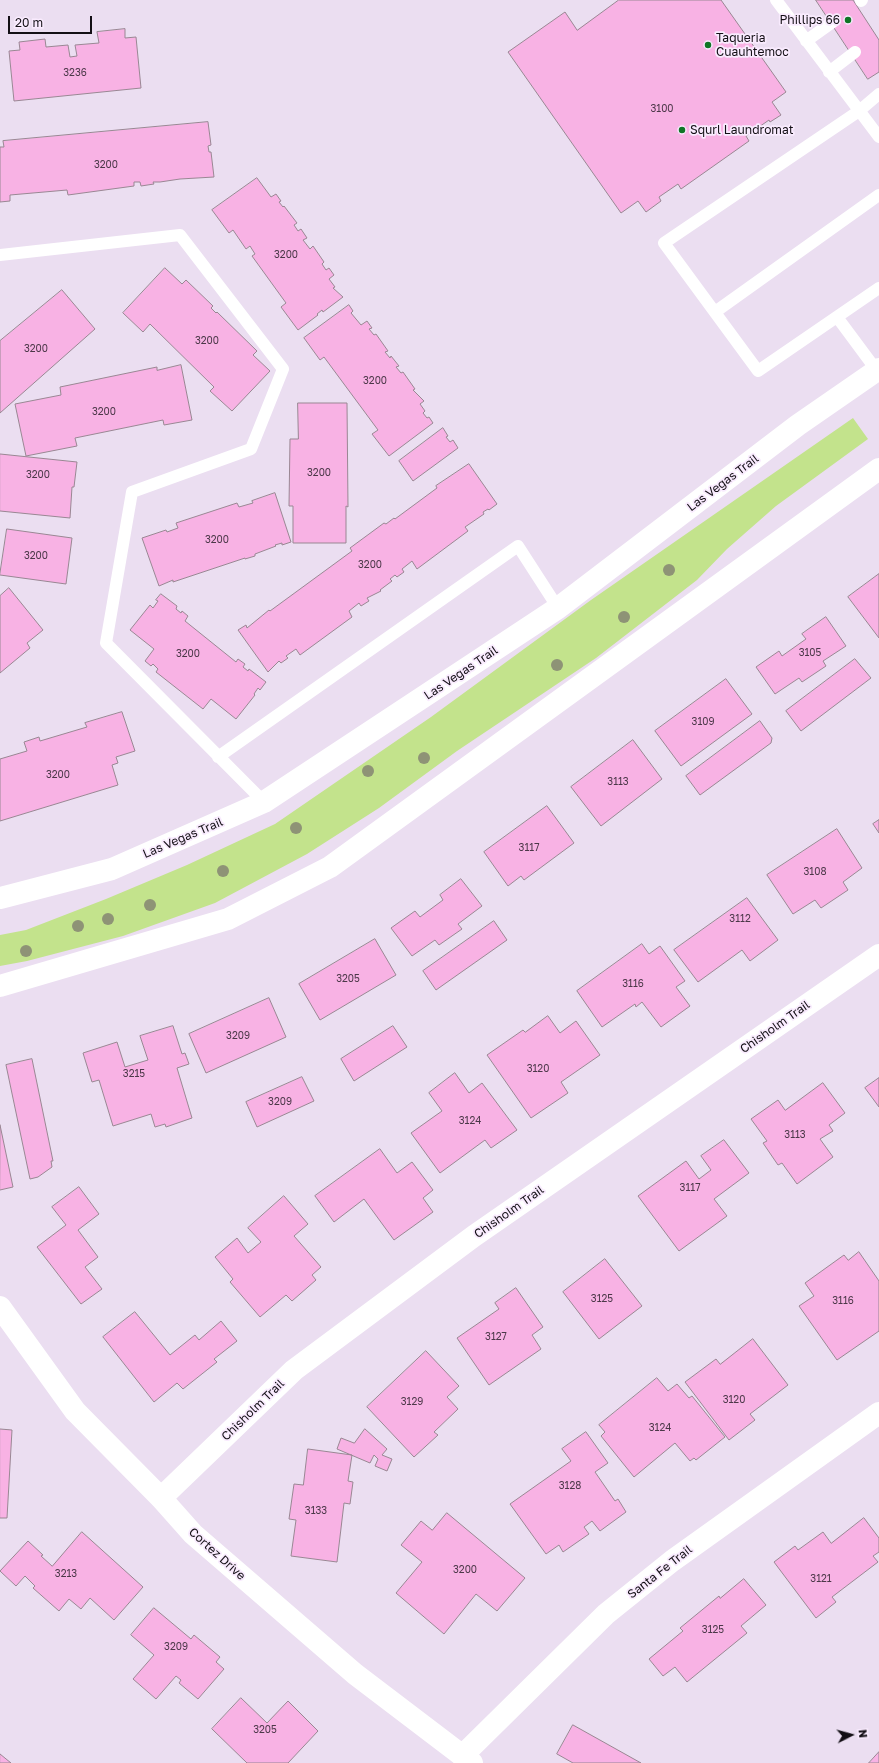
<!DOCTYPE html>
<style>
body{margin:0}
#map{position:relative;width:879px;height:1763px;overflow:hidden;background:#ebdef1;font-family:"Golos Text",sans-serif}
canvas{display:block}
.north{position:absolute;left:831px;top:1715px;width:40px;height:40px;-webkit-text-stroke:3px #f9ebfe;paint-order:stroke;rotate:84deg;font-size:11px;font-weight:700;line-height:16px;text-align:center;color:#130f15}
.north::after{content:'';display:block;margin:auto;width:14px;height:18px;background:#130f15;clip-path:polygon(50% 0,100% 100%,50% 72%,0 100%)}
.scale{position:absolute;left:8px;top:16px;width:84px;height:18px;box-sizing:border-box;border:2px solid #130f15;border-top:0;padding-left:5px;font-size:12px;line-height:14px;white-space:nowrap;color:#130f15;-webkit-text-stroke:3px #f9ebfe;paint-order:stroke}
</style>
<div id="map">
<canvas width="879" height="1763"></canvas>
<div class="north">N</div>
<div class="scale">20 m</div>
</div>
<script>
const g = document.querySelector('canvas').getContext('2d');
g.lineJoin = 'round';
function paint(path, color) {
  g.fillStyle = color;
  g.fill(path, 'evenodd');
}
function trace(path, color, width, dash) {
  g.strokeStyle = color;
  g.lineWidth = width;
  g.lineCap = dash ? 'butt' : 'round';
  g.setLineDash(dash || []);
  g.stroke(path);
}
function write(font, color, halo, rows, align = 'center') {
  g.font = font + ' "Golos Text",sans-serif';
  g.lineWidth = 3.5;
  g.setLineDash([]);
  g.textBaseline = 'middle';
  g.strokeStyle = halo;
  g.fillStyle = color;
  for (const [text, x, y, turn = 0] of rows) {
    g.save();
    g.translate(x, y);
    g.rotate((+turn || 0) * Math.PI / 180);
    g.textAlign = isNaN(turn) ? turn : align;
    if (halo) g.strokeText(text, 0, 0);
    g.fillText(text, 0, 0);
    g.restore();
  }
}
paint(new Path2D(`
 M853 418 868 439 776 506 727 549 697 580 596 658 457 751 379 808 307 854 215 903 123 936 27 961 0 966V935L26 930 106 899 187 865 275 824 431 717 591 600Z`), '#c3e38c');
const building = new Path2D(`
 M619 0H721L786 92 772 102 781 115 770 122 769 120 746 136 749 141 681 189 678 184 659 197 661 201 646 212 638 201 621 213 508 52 565 12 577 30Z
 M816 0H853L879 40V72L868 79Z
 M125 29V38L136 37 141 88 14 101 9 51 20 50 19 42 45 39 46 47 68 45 70 57 77 56 75 45 99 43 97 32Z
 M208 122 211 145 208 146 209 152H211L214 177 180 179 160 182H153L154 184 141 186 140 182H134V186L68 195 67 190 10 195V201L0 202V147H4L3 141Z
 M257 178 271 197 276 194 281 201 279 202 283 207 284 206 297 223 294 225 298 231 301 229 307 238 303 240 310 249 313 246 324 262 322 264 326 270 329 268 334 275 329 279 335 287 333 288 343 297 323 312 322 310 317 314 318 315 298 330 281 307 286 303 252 256 255 254 250 246 246 249 233 230 229 233 212 210Z
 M165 268 182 284 186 280 213 306 211 308 216 313 217 312 257 351 253 355 270 371 232 411 210 391 214 387 150 324 143 332 123 313Z
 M62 290 95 329 0 413V341Z
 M349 305 353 311 351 313 361 325 367 321 372 328 369 329 374 335 376 334 388 351 385 352 390 358 391 356 399 366 396 367 401 373 403 372 415 389 413 390 424 401 420 404 425 411 423 413 427 418 429 417 433 423 389 456 372 434 378 430 324 357 320 360 304 338Z
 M181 365 192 420 164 425 163 420 75 438 77 446 26 456 15 404 61 395 60 387 157 367V370Z
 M298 403H347L348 507 346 506V543H293V506H289L290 439H298Z
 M443 428 448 436 446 437 450 442 453 440 458 448 413 481 399 461Z
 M0 454 77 462 74 487H72L70 518 0 511Z
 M469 464 497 504 489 510 488 509 483 512 484 514 465 527 468 531 417 569 412 561 402 569 404 572 397 577 395 575 390 579 392 581 380 590 381 591 367 598 369 601 361 606 359 603 349 611 352 617 300 655 296 649 286 656 288 658 281 663 279 661 268 672 238 630 246 625 247 628 269 610 270 611 352 551 350 548 384 523 386 524 394 518 395 519 437 488 436 486Z
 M275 493 291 542 282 545V543L275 545 276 546 255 554V556L245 559V558L173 582V580L159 586 142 538 166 530 167 532 178 528 176 523 237 503 239 507 253 503 252 501Z
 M7 529 72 538 66 584 0 575Z
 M879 574V638L848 597Z
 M9 588 43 630 27 643 30 648 0 673V596Z
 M161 594 177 606 176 609 181 613 182 611 188 616 185 621 236 662 238 659 245 664 243 667 248 671 249 669 266 682 260 690 258 688 254 694 255 695 236 719 211 699 203 709 156 672 158 669 153 664 151 666 145 661 154 649 130 630 150 605 153 608 158 601 156 600Z
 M826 617 846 646 823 661 826 666 802 682 799 678 775 694 756 667 779 651 782 656 806 639 802 634Z
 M855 659 871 678 801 731 786 711Z
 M726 679 752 714 681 766 655 731Z
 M122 712 135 751 116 757 118 763 112 765 118 785 0 821V759L27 751 24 742 39 737 40 741 87 727 85 723Z
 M760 721 772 738 771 743 700 795 686 776Z
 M633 740 662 779 601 826 571 787Z
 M547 806 574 843 524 880 521 876 508 886 484 852Z
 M879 820V833L873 824Z
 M837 829 862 868 843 882 848 890 821 908 815 900 793 914 767 875Z
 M461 879 482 906 458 924 462 929 439 945 435 940 412 956 391 928 415 911 420 917 443 900 440 895Z
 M747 898 778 940 750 961 742 950 698 982 674 950Z
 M494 921 507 940 436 990 423 971Z
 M375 939 396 975 320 1020 299 984Z
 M642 944 649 954 660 946 685 981 676 987 690 1006 661 1027 642 1002 636 1007 635 1004 602 1027 577 991Z
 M269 998 286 1037 206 1073 189 1034Z
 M548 1016 560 1033 576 1021 600 1055 561 1082 568 1093 531 1118 487 1055 523 1030 525 1032Z
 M173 1026 182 1054 185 1053 189 1064 177 1068 192 1118 166 1127 165 1124 155 1127 151 1114 113 1126 99 1080 92 1082 83 1053 117 1042 125 1067 148 1060 140 1036Z
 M393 1026 407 1047 354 1081 341 1059Z
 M32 1059 53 1161H51L52 1167 38 1177 30 1179 6 1065Z
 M455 1073 469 1093 482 1083 517 1130 491 1148 485 1140 440 1173 411 1133 442 1111 429 1093Z
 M302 1077 314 1101 257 1127 246 1102Z
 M879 1078V1107L865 1088Z
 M823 1083 845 1113 829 1125 833 1131 820 1139 833 1157 797 1184 782 1163 778 1165 763 1143 767 1141 751 1119 778 1100 785 1110Z
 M0 1125 13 1187 0 1190Z
 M724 1140 749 1173 714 1199 727 1216 679 1251 638 1196 686 1161 699 1179 711 1170 701 1156Z
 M380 1149 397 1173 412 1162 433 1190 423 1198 433 1212 394 1240 364 1199 334 1222 315 1196Z
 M79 1187 99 1214 78 1230 98 1257 85 1267 102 1289 81 1304 37 1247 66 1225 52 1207Z
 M284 1196 308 1224 294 1236 321 1267 312 1275 316 1280 292 1301 286 1295 260 1317 230 1282 233 1279 215 1257 237 1238 248 1253 261 1242 248 1228Z
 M859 1252 879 1281V1331L837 1360 799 1306 814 1296 805 1283 844 1255 848 1260Z
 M605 1259 642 1306 599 1339 563 1292Z
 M516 1288 543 1327 532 1335 541 1349 489 1385 457 1338 499 1309 495 1303Z
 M135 1312 170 1355 195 1335 199 1340 221 1321 237 1341 214 1359 217 1362 183 1389 177 1383 154 1402 103 1337Z
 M753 1339 788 1385 750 1414 755 1420 729 1440 685 1382 716 1359 720 1364Z
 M426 1351 459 1386 447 1397 458 1409 434 1432 438 1435 414 1457 367 1407Z
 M657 1378 668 1391 677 1384 689 1398 692 1396 725 1437 696 1460 694 1458 690 1461 675 1443 634 1477 601 1436 605 1432 599 1425Z
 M0 1429 12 1430 7 1518H0Z
 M365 1429 387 1449 382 1455 392 1459 387 1471 375 1466 378 1459 374 1455 370 1463 337 1449 341 1438 354 1443Z
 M586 1432 608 1463 595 1472 615 1501 618 1499 626 1512 600 1531 592 1521 584 1527 589 1534 563 1552 559 1545 546 1554 510 1504 571 1461 562 1449Z
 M308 1449 352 1455 348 1481 353 1482 350 1504 344 1503 337 1562 291 1556 296 1520 289 1519 294 1484 303 1485Z
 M447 1513 525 1578 497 1611 476 1594 444 1634 396 1593 422 1562 401 1545 421 1521 432 1530Z
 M864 1518 879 1538V1552L873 1556 878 1562 832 1597 836 1602 816 1618 774 1562 795 1546 798 1550 823 1532 831 1543Z
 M82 1532 143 1587 114 1620 90 1598 81 1609 69 1599 59 1611 33 1588 35 1586 25 1576 16 1586 0 1571 28 1541 43 1555 41 1556 52 1566Z
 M744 1579 766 1605 741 1626 747 1633 687 1682 675 1667 663 1676 649 1659 683 1631 680 1628 719 1596 720 1598Z
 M154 1608 191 1639 194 1635 220 1657 216 1662 224 1669 198 1699 179 1683 181 1680 176 1676 156 1699 133 1679 154 1655 131 1635Z
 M241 1698 267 1723 288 1701 318 1731 288 1763H247L212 1729Z
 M573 1725 641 1763H573L557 1754Z
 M879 1752V1763H869Z
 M0 1754 11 1763H0Z`);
paint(building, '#f8b2e4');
trace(building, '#998793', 1);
trace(new Path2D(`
 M776 0 879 137
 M861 1 862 0
 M806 41 834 21
 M829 72 855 52
 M879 94 859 111 664 243 758 371 879 288
 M0 255 180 235 283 369 251 449 132 492 106 643 264 802
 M715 312 879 195
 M837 317 877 371
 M218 757 518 546 558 608`), '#fff', 12);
trace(new Path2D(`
 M0 1307 75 1411 161 1498 193 1534 355 1674 472 1763
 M161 1498 294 1370 474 1236 879 955
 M462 1756 606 1614 672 1561 879 1413`), '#fff', 22);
trace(new Path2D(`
 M0 898 112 869 264 802 558 608 798 425 879 369
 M0 986 228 919 330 867 879 469`), '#fff', 22);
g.fillStyle = '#8e9376';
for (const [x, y] of [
 [669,570],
 [624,617],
 [557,665],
 [424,758],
 [368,771],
 [296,828],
 [223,871],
 [150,905],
 [108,919],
 [78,926],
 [26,951]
]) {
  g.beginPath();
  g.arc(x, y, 6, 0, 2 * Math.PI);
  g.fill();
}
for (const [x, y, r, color] of [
 [848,20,4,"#0f7526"],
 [708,45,4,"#0f7526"],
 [682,130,4,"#0f7526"]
]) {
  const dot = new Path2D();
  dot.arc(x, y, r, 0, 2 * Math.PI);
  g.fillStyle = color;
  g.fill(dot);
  trace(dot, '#f9ebfe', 1.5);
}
write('10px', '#4c3849', null, [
 ["3236",75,73],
 ["3100",662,109],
 ["3200",106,165],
 ["3200",286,255],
 ["3200",207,341],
 ["3200",36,349],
 ["3200",375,381],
 ["3200",104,412],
 ["3200",319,473],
 ["3200",38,475],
 ["3200",217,540],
 ["3200",36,556],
 ["3200",370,565],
 ["3105",810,653],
 ["3200",188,654],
 ["3109",703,722],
 ["3200",58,775],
 ["3113",618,782],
 ["3117",529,848],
 ["3108",815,872],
 ["3112",740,919],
 ["3205",348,979],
 ["3116",633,984],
 ["3209",238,1036],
 ["3120",538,1069],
 ["3215",134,1074],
 ["3209",280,1102],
 ["3124",470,1121],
 ["3113",795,1135],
 ["3117",690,1188],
 ["3125",602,1299],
 ["3116",843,1301],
 ["3127",496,1337],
 ["3120",734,1400],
 ["3129",412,1402],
 ["3124",660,1428],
 ["3128",570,1486],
 ["3133",316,1511],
 ["3200",465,1570],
 ["3213",66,1574],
 ["3121",821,1579],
 ["3125",713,1630],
 ["3209",176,1647],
 ["3205",265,1730]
]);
write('12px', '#130f15', '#f9ebfe', [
 ["Phillips 66",840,20,"right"],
 ["Taqueria",716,38],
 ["Cuauhtemoc",716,52],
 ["Squrl Laundromat",690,130]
], 'left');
write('12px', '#130f15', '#f9ebfe', [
 ["Las Vegas Trail",723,483,-37],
 ["Las Vegas Trail",461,673,-34],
 ["Las Vegas Trail",183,838,-23],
 ["Chisholm Trail",775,1027,-35],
 ["Chisholm Trail",509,1212,-35],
 ["Chisholm Trail",253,1410,-44],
 ["Cortez Drive",217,1554,42],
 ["Santa Fe Trail",660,1572,-38]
]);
</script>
